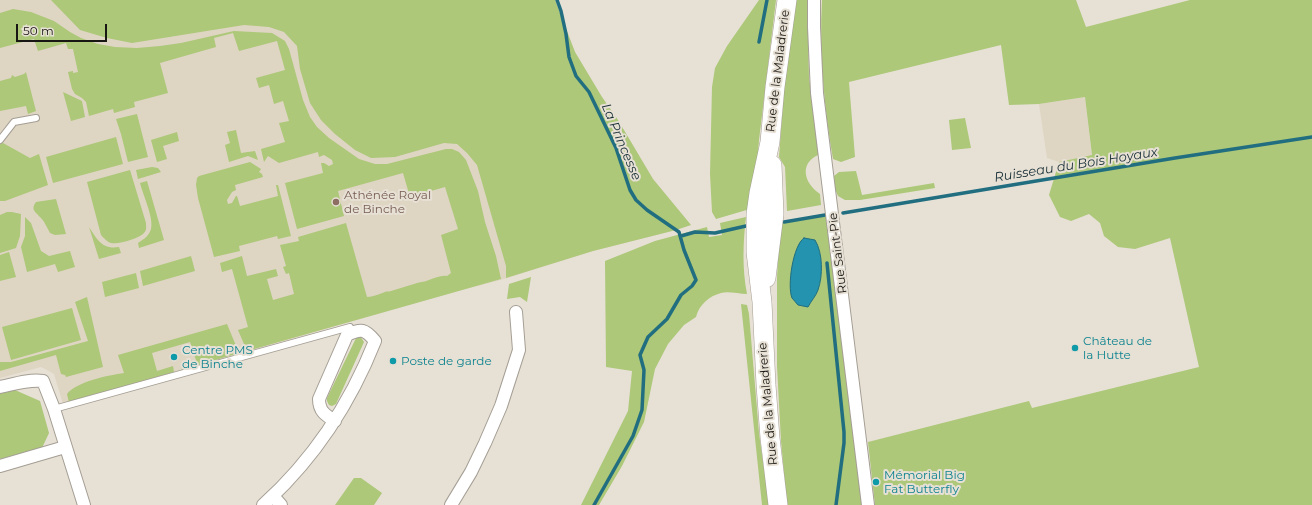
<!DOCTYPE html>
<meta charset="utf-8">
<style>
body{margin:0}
#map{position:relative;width:1312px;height:505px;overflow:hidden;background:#e7e0d5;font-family:Montserrat,sans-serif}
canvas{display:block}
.scale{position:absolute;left:16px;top:24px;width:91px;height:18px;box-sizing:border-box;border:2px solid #191713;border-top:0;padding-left:5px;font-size:12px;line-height:14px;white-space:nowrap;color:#191713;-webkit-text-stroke:3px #e7e0d5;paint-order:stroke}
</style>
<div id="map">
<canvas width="1312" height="505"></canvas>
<div class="scale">50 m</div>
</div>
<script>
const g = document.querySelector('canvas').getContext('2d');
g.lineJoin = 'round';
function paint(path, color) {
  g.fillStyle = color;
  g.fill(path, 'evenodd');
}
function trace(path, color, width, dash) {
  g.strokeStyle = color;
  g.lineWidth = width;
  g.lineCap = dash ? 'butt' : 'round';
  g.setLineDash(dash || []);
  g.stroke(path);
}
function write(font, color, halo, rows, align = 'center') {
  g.font = font + ' Montserrat,sans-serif';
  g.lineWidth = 4;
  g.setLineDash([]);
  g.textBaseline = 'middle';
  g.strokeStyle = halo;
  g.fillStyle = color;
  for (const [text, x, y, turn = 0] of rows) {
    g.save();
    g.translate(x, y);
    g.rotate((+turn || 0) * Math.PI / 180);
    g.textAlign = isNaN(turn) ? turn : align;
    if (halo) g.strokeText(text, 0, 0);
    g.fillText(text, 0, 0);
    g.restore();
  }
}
paint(new Path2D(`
 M0 0H555L575 52 602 97 618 120 653 179 691 225 676 230 593 251 504 279 458 291 63 404 54 374 47 370 41 367 0 378Z
 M1085 97 1092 156 1059 162 1047 158 1039 104Z`), '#dfd5c3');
paint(new Path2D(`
 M51 0H555L575 52 602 97 618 120 653 179 691 225 676 230 593 251 506 278V266L477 165 467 153 457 144 444 143 395 157 371 158 355 150 335 134 321 120 310 103 300 69 297 46 284 32 269 27 244 25 132 43 107 38 80 30Z
 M759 0H776L759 140 756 177 750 209 716 219 712 212 710 174 712 87 715 68 727 46Z
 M796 0H809L808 35 809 78 818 132V155C799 164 804 183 820 194L821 205 787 211 785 167 779 157 785 77Z
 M822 0H1076L1086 27 1190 0H1312V505H875L868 442 1029 401 1032 408 1199 367 1170 238 1135 249 1118 247 1104 236 1100 223 1089 214 1071 221 1060 217 1049 195 1059 162 1092 155 1085 97 1039 104 1009 105 1001 45 849 82 855 157 841 162 833 159C824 107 819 53 822 0Z
 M13 9 31 12 54 21 70 32 81 38 98 44 115 47 137 48 160 46 181 43 234 31 272 33 285 41 289 49 303 100 310 117 317 127 329 138 359 159 375 164H387L446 149H452L459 152 466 160 478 191 485 222 496 256 501 279 247 351 238 330 248 327 232 269 222 272 220 263 242 256 247 276 276 269 278 276 267 279 273 300 294 294 289 273 286 274 283 267 286 266 280 245 299 241 298 237 346 223 367 297C373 297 379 294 385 292 386 291 389 292 391 291 399 289 406 286 414 284 419 282 425 282 429 280 435 278 441 275 447 276L451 273 441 235 458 229 445 187 410 197 403 173 338 191 344 216 297 229 285 183 323 173 321 163H324L329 166 333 164 332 160 324 155 319 157 318 152 279 163 268 156 264 162 261 149 285 142 279 123 289 121 283 101 274 104 269 85 259 88 256 78 285 70 277 41 239 51 233 33 214 38 216 47 160 63 168 93 134 102 135 107 114 113 113 109 89 116 86 102 82 98 75 94 72 89 68 72 73 71V73L78 72 73 49H68L66 43 38 51 34 39 0 48V13Z
 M26 72 36 111 28 114 26 106 0 111V81L11 78 12 75 15 77 24 74Z
 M63 92 82 101 85 117 71 121Z
 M137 114 148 157 128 162 121 134 116 119Z
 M965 118 971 148 952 150 949 120Z
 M236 130 241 153 255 151 258 160 248 156 229 162 225 145 230 143 227 132Z
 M177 132 179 141 163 146 167 159 157 162 151 140Z
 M116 137 123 164 53 183 46 157Z
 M3 143 30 158 39 154 48 185 5 201H0V144Z
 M250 162 261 169 259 172 262 174 263 177 235 185 236 190 232 192 227 200 228 204 232 203 236 196H237L240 206 278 196 276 185H278L291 236 278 239 277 236 239 246 240 251 214 257 198 198 196 185 197 178 199 176Z
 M152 167 158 168 161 172 138 179 136 170Z
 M130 170 146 223C146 227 147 230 144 233 140 238 118 245 111 243 107 242 104 238 101 235L87 182Z
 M856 171 862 195 934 183 935 188 860 200H845L838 196 835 189 834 176 839 172Z
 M147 181 164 240 139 248 138 243C144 239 149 236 151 229 154 218 143 195 140 183Z
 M56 199 66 234 55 235 50 233C47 228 45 222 41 218 36 212 30 210 36 202Z
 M7 212H12L21 214 20 236 16 248 0 253V215Z
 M828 216 863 505H787L781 441 777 366V278L780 222Z
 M25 217 31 223 41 251 49 256 70 251 75 267 58 272 55 264 27 272 21 247 25 236Z
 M746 217C743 243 742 268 747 294 739 294 728 291 721 293 709 296 699 305 696 317L684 325 668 344 655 369 644 422 622 466 599 505H581L628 411 632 371 606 367 605 261 655 241 707 227 709 237 722 235 720 223Z
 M89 227C97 239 102 250 119 247L121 253 99 259Z
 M9 252 16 277 0 281V255Z
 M191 256 195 271 143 286 140 271Z
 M136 273 139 288 105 297 102 282Z
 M531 277 527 302 520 297 507 299 509 284Z
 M87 297 103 367 66 377 65 375 61 374 56 355 0 371V362H11L88 341 75 302Z
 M741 304 747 305 749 314 759 433 769 505H762Z
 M72 308 81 340 11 360 2 327Z
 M227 324 239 353 182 370 181 364 196 360 190 342 152 353 157 371 173 366 174 372 69 403 67 394C76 382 109 375 124 373L118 355Z
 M357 336H360L364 342 336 404 332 406 329 405 327 401V398Z
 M15 390 40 401 49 433 42 448 0 459V393Z
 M354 478H361L382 493 374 505H335Z`), '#acc878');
const water = new Path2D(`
 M804 238 815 240C823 253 823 276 818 290 816 296 811 301 808 307L798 305C796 303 794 300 792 298 787 286 793 245 804 238Z`);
paint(water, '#2493af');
trace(water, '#216e80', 1);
trace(new Path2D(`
 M557 0 561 11 566 34 569 57 576 76 589 92 616 148 630 190 636 200 647 210 679 232 684 250 696 280 692 286 681 295 667 319 648 337 640 355 644 370 642 410 633 436 594 505
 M759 42 767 0
 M843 213 1175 158 1312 137
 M784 222 825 215
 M681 236 695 232 715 233 746 226
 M827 263 844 432V443L836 505`), '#216e80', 3.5);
const service = new Path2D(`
 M0 140 14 122 36 118
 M54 409 350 327`);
const minor = new Path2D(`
 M814 0V27L817 93 868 505
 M0 387C14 384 29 379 43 381L54 409 84 505
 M0 466 65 447
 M273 496 281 505
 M263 505C313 460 350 404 375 341 365 329 361 328 347 335L319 399C319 411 325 415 335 421
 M451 505 471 472 485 443 501 406 519 350 516 312`);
const primary = new Path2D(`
 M766 278 774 214 772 165
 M778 505 770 438 766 385 762 302 756 252V214L759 193 770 142 775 87 787 0`);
trace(service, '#a49e94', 8);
trace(minor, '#a49e94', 14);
trace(primary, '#a49e94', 20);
trace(service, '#fff', 6);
trace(minor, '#fff', 12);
trace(primary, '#fff', 19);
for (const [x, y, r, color] of [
 [336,202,4,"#8d6e63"],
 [1075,348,4,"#0f9aa8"],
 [174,357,4,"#0f9aa8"],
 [393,361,4,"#0f9aa8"],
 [876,482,4,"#0f9aa8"]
]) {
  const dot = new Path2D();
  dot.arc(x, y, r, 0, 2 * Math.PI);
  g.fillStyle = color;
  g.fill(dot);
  trace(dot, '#e7e0d5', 1.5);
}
write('12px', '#191713', '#e7e0d5', [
 ["Rue de la Maladrerie",778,71,-83],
 ["Rue Saint-Pie",838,253,-97],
 ["Rue de la Maladrerie",768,404,-95]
]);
write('12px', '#785e54', '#e7e0d5', [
 ["Athénée Royal",344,195],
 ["de Binche",344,209]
], 'left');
write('12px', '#0d838f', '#e7e0d5', [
 ["Château de",1083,341],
 ["la Hutte",1083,355],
 ["Centre PMS",182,350],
 ["de Binche",182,364],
 ["Poste de garde",401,361],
 ["Mémorial Big",884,475],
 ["Fat Butterfly",884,489]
], 'left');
write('italic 13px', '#193037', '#e7e0d5', [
 ["La Princesse",621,142,67],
 ["Ruisseau du Bois Hoyaux",1076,165,-9]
]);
</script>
